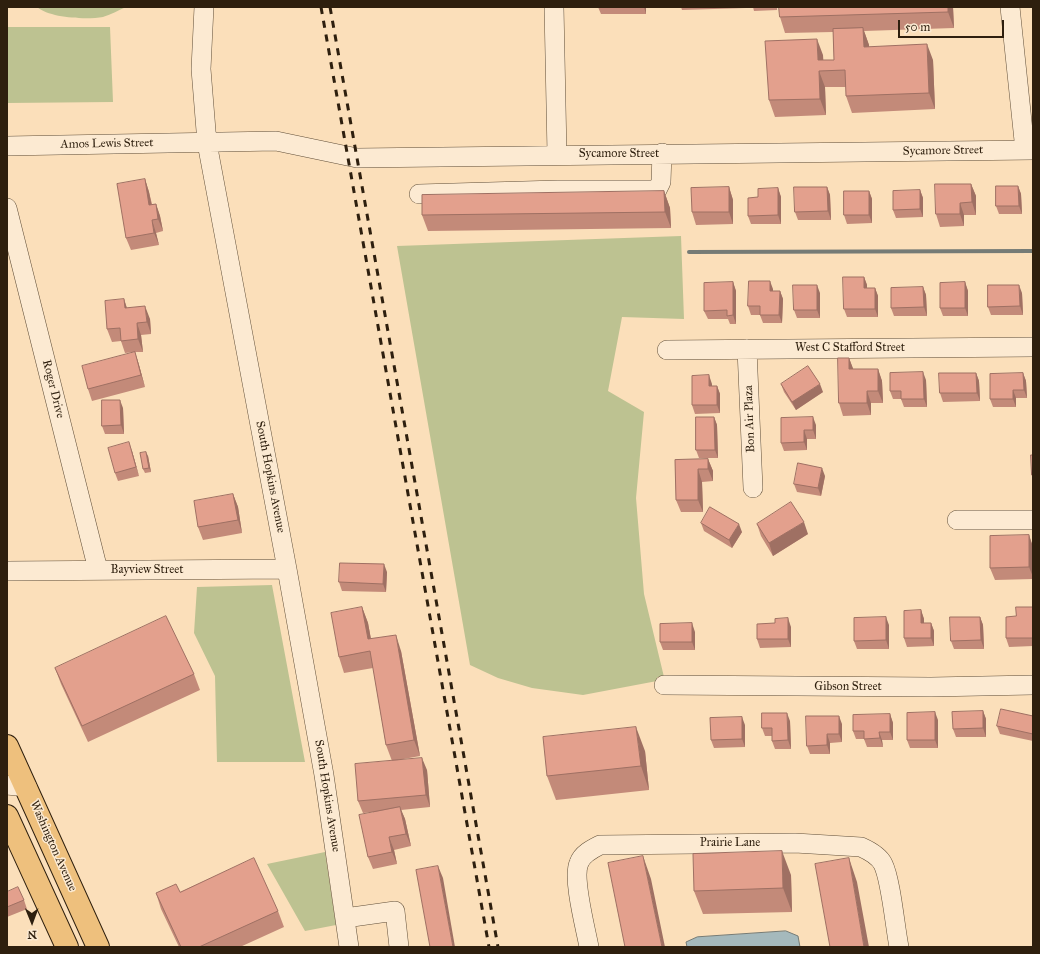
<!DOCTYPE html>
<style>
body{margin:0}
#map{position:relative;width:1040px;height:954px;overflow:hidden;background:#fbdfba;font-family:"IM FELL Great Primer",serif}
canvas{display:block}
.frame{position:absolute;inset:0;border:8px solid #2e1f0e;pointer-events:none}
.north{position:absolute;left:12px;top:902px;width:40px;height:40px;-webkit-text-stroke:3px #fcead2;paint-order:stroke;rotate:179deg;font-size:11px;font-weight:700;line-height:16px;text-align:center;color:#2e1f0e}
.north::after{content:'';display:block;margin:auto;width:14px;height:18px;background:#2e1f0e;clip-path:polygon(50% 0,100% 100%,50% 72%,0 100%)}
.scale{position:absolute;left:898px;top:20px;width:106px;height:18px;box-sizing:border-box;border:2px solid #2e1f0e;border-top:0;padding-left:5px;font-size:12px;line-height:14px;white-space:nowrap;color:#2e1f0e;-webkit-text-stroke:3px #fcead2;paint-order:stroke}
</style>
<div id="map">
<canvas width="1040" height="954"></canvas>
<div class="frame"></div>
<div class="north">N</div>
<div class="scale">50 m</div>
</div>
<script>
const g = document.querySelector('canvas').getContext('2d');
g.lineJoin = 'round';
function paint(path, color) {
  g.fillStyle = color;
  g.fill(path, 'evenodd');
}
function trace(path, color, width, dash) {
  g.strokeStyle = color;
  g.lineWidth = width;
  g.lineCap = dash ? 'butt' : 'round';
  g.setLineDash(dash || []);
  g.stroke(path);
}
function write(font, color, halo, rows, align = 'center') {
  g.font = font + ' "IM FELL Great Primer",serif';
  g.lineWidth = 3;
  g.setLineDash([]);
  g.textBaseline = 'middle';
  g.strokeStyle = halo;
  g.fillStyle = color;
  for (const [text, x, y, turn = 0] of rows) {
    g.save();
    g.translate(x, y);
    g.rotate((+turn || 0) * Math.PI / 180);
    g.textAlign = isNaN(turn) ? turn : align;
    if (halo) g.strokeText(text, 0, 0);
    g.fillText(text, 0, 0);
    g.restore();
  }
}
paint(new Path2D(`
 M37 7H126C119 10 110 15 103 17 86 20 50 18 37 7Z
 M7 27H110L113 102 7 103Z
 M681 236 684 319 622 317 608 391 644 412 636 498 644 594 664 677H657V681L583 695 532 688 498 678 470 665 397 246Z
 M272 585 305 762H217L215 676 194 633 197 587Z
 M325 852 336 925 305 931 267 864Z`), '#bdc291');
const water = new Path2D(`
 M786 931 798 936 800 947H687L686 942 697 937Z`);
paint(water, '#a5b9bc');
trace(water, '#757b76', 1);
trace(new Path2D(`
 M689 252 1033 251`), '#757b76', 4);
const minor = new Path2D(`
 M204 7 201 69 207 143 287 569 324 775 349 947
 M554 7 557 154
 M1010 7 1025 150
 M7 146 276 141 357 158 1033 150
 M419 194 558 190H657L661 182 662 153
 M7 208 98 570
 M747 349 753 488
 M667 350 1033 347
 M957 520H1033
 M7 571 287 569
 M664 685 931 687 1033 685
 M7 785 27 787
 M345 918 395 911 399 947
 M589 947C586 930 572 878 579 863 582 854 592 849 600 845L795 843 861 847C870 851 879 856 883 864 891 880 895 927 899 947`);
const major = new Path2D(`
 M7 746 98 947
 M7 816 67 947`);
trace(minor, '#614f39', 20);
trace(major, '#2e1f0e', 24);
trace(minor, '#fcead2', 19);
trace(major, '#eec07d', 22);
trace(new Path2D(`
 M321 7 489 947
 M330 7 498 947`), '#2e1f0e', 3, [7, 7]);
paint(new Path2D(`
 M598 7H646V14H601Z
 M681 7H746V8L682 10Z
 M753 7H777V10L754 11Z
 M779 7H953L954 28 864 31 869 45V47L933 60 935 109 852 113 846 96V87H825L826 115 775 117 769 100 823 55V60H834L833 32 785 33 780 17Z
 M145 179 149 192 152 204H156L160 216 163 231 156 233 159 245 131 250 126 238Z
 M971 184 976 196V215H964V226L940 227 936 214Z
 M1018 186 1021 194 1022 214H999L996 206Z
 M729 187 733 200V224L696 225 692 212Z
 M827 187 830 195 831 220H798L795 212Z
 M778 188 781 197V224H751L748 216 758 197Z
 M920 190 923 198V217L896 218 893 210Z
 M664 191 670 208 671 228 428 231 422 215Z
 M869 191 872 199V223L847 224 844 215Z
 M864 277 867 285V288H875L878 296V317H847L844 309Z
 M733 282 736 291V324H730L728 319H708L704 311Z
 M965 282 968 291V316H943L940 308Z
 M923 287 926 295 927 316H894L891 308Z
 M773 289V291H780L783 299 782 323H763L760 315H751L748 306Z
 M820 293V318H797L794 310Z
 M1022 293 1023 315H991L988 307Z
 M124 299 127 308 150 319 151 334 141 335 143 352H135L139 365 145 387 92 401 88 389 135 352 125 353 121 341 112 342 107 329Z
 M849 358 853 369H878L882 381 883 403H871V415L843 416 839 403Z
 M976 373 979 381 980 401 943 402 940 393Z
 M1023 373 1026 381 1027 398H1016V407H993L990 399Z
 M926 380 927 407H904L901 399H893L890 391Z
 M712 384V386H717L720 394V413L695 414 692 405Z
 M781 384 823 392 796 410 784 392Z
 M123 408 124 434H105L102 426Z
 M714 417 717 425 718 458H699L696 450Z
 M781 418 816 425V439H807V450L784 451 781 443Z
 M132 451 139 476 118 481 115 473Z
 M148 456 151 472 145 473 143 469Z
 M708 459 713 471V481L702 482 703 512H681L676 500 675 460Z
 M825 476 821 496 797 492 794 484Z
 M233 494 238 507 242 533 203 540 198 527Z
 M701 523 742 532 732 548 704 531Z
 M757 524 808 534 773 556 761 536Z
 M1029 535 1033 547V579L995 580 990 568Z
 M387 572 386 592 342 591 339 582Z
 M362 607 368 623 371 639 401 651 420 756 398 760 427 770 430 807 401 810 405 819 411 846 394 850 397 864 373 869 368 857 373 812 363 813 358 801 392 761 386 745 373 668 344 673 339 657Z
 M1033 607V646L1009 647 1006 638 1016 616Z
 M921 610 924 619V623H931L934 631V646L907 647 904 638Z
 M980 617 983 625 984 649H954L951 641Z
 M775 623 791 627V647L760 648 757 639Z
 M889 625V649H857L854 641Z
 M695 632V650H663L660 642Z
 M55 668 194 674 200 690 88 742 61 684Z
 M983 711 986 719V737H956L953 729Z
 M890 714 893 723V740H882L883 747H867L864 739H856L853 731Z
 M1033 716V741L1000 734 997 726Z
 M938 720V748H910L907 740Z
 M790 721 791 749H775L772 741V736H765L762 728Z
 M842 724V742L830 743V754H810L807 746Z
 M745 725V747L714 748 711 740Z
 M645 751 649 790 556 800 547 776Z
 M791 875 792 912 703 914 694 891Z
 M7 892 24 900 27 909 7 917Z
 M180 892 278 911 284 927 240 947H179L161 909 156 893Z`), '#c38a79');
paint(new Path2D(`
 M644 7H646V14Z
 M948 7H953L954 28 948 12Z
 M863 28 869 45 870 63 864 47Z
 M817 39 823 55 824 71 818 60Z
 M927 44 933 60 935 109 929 93Z
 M819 71 825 87 826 115 820 99Z
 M145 179 149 192 154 217 149 205Z
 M971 184 976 196V215L972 202Z
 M1018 186 1021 194 1022 214 1019 206Z
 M729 187 733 200V224L729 212Z
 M827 187 830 195 831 220 828 211Z
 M778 188 781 197V224L778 215Z
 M920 190 923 198V217L920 209Z
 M664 191 670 208 671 228 665 212Z
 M869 191 872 199V223L869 215Z
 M960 203 964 215V226L960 214Z
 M156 204 160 216 163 231 158 219Z
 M152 220 156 233 159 245 154 233Z
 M864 277 867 285V297L864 288Z
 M770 281 773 289V299L770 291Z
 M733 282 736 291V324L733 315Z
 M965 282 968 291V316L965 308Z
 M817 285 820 293V318L817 310Z
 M1019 285 1022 293 1023 315 1020 306Z
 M923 287 926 295 927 316 924 307Z
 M875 288 878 296V317L875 309Z
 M780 291 783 299 782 323 779 315Z
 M124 299 128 312 125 308Z
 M145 306 150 319 151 334 147 322Z
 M137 323 141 335 143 352 138 339Z
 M135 352 139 365 145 387 141 375Z
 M849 358 854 371 849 369Z
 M878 369 882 381 883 403 878 391Z
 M923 372 926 380 927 407 924 399Z
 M976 373 979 381 980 401 977 393Z
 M1023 373 1026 381 1027 398 1024 390Z
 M709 375 712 384V395L709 386Z
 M820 384 823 392 796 410 792 402Z
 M717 386 720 394V413L717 405Z
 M1013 390 1016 398V407L1013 399Z
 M867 391 871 403V415L867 403Z
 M120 400 123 408 124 434 121 425Z
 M714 417 717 425 718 458 715 450Z
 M813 417 816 425V439L813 430Z
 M804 430 807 439V450L804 442Z
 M129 442 132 451 139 476 136 467Z
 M146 452 148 456 151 472 149 468Z
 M708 459 713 471V481L708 469Z
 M822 468 825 476 821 496 818 488Z
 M698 469 702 482 703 512 698 500Z
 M233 494 238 507 242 533 238 520Z
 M804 522 808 534 773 556 769 543Z
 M739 524 742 532 732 548 729 540Z
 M1029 535 1033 547V577L1029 567Z
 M384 564 387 572 386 592 383 584Z
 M362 607 368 623 374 656 368 639Z
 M921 610 924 619V631L921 623Z
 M886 617 889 625V649L886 640Z
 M980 617 983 625 984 649 981 640Z
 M788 618 791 627V647L788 639Z
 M692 623 695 632V650L692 642Z
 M931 623 934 631V646L931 638Z
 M396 635 401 651 420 756 414 740Z
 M983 711 986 719V737L983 728Z
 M935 712 938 720V748L935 740Z
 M787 713 790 721 791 749 788 740Z
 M890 714 893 723V740L890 732Z
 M839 716 842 724V742L839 734Z
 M742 717 745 725V747L742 739Z
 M636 727 645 751 649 790 641 766Z
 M879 732 882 740 883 747 880 738Z
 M827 734 830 743V754L827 745Z
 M422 758 427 770 430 807 426 795Z
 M400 807 405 819 411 846 406 834Z
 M389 837 394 850 397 864 392 852Z
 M782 851 791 875 792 912 783 888Z
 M643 856 651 879 665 947H662Z
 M849 858 857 882 869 947H864Z
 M438 866 443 878 455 947H453Z`), '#9f7063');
const building = new Path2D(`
 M779 7H948V12L780 17Z
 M863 28 864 47 927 44 929 93 846 96 845 70 819 71 820 99 769 100 765 41 817 39 818 60H834L833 29Z
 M145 179 149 205 156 204 158 219 152 220 154 233 126 238 117 184Z
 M935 184H971L972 202 960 203V214H936Z
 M996 186H1018L1019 206H996Z
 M729 187V212H692L691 188Z
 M794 187H827L828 211 795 212Z
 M778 188V215L748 216V198L758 197V189Z
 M920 190V209L893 210V191Z
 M664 191 665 212 422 215V195Z
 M844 191H869V215H844Z
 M843 277H864V288H875V309H844Z
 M749 281H770V291H780L779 315H760V306H748Z
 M733 282V315L727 316V310L704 311V283Z
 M965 282V308H940V283Z
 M793 285H817V310H794Z
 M988 285H1019L1020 306 988 307Z
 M923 287 924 307 891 308V288Z
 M124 299 125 308 145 306 147 322 137 323 138 339 121 341 120 328 107 329 105 301Z
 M135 352 141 375 88 389 82 366Z
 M838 358H849V369H878V391H867V403H839Z
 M808 366 820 384 792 402 781 384Z
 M923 372 924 399H901V391H890V373Z
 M939 373H976L977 393H940Z
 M1023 373 1024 390H1013V399H990V374Z
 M709 375V386H717V405H692V376Z
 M102 400H120L121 425 102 426Z
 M696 417H714L715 450H696Z
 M813 417V430H804V442L781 443V418Z
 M129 442 136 467 115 473 108 448Z
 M146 452 149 468 143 469 140 453Z
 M1031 455H1033V475H1032Z
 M708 459V469H698V500H676L675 460Z
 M798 463 822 468 818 488 794 484Z
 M233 494 238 520 198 527 194 501Z
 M791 502 804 522 769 543 757 524Z
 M710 507 739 524 729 540 701 523Z
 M1029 535V567L990 568V536Z
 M340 563 384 564 383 584 339 582Z
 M362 607 368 639 396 635 414 740 386 745 370 651 339 657 331 613Z
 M1016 607H1033V638H1006V617L1016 616Z
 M921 610V623H931V638H904V611Z
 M166 616 194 674 82 726 55 668Z
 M886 617V640L854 641V618Z
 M950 617H980L981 640 951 641Z
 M788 618V639H757V624L775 623V619Z
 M692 623V642H660V624Z
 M1001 709 1033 716V734L997 726Z
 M983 711V728L953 729 952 712Z
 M935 712V740H907V713Z
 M762 713H787L788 740 772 741V728H762Z
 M890 714V732H879L880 738 864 739V731H853V715Z
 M806 716H839V734H827V745L807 746Z
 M742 717V739L711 740 710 718Z
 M636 727 641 766 547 776 543 737Z
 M422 758 426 795 358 801 355 764Z
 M400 807 406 834 389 837 392 852 368 857 359 815Z
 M782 851 783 888 694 891 693 854Z
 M643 856 662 947H625L608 863Z
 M254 858 278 911 199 947H181L156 893 176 884 180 892Z
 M849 858 864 947H830L815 864Z
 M438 866 453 947H430L416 870Z
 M18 887 24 900 7 907V892Z`);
paint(building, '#e3a08d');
trace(building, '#9f7063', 1);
write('12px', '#2e1f0e', '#fcead2', [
 ["Amos Lewis Street",107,144,-1],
 ["Sycamore Street",943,151,-1],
 ["Sycamore Street",619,154],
 ["West C Stafford Street",850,348],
 ["Roger Drive",53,389,76],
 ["Bon Air Plaza",750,419,-92],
 ["South Hopkins Avenue",270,477,79],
 ["Bayview Street",147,570],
 ["Gibson Street",848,687],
 ["South Hopkins Avenue",327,796,81],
 ["Prairie Lane",730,843],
 ["Washington Avenue",53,846,66]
]);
</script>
